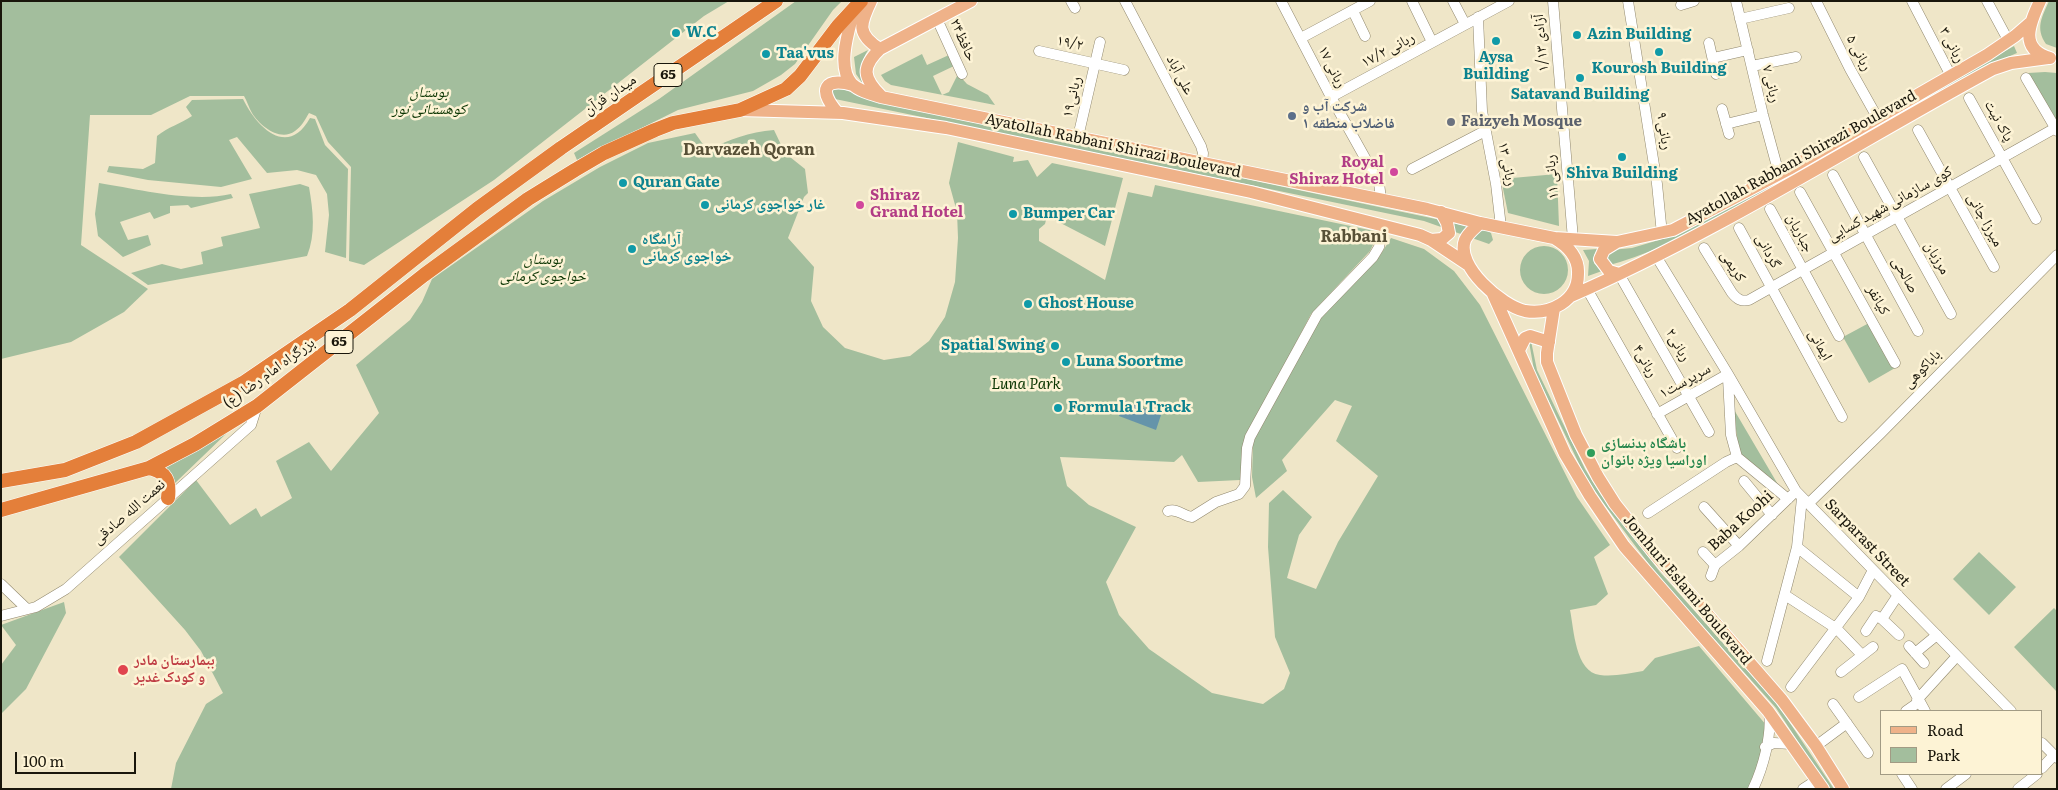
<!DOCTYPE html>
<meta charset="utf-8">
<style>
body{margin:0}
#map{position:relative;width:2058px;height:790px;overflow:hidden;background:#efe6c8;font-family:Literata,serif}
canvas{display:block}
.frame{position:absolute;inset:0;border:2px solid #19160b;pointer-events:none}
.legend{position:absolute;left:1880px;top:710px;width:162px;height:65px;box-sizing:border-box;background:#fdf3d5;border:1px solid #a29b84;margin:0;padding:6px 9px;list-style:none;font-size:15px;color:#19160b}
.legend li{display:flex;align-items:center;gap:10px;height:25px}
.legend b{width:25px;border:1px solid #a29b84}
.scale{position:absolute;left:15px;top:752px;width:121px;height:22px;box-sizing:border-box;border:2px solid #19160b;border-top:0;padding-left:6px;font-size:15px;line-height:18px;white-space:nowrap;color:#19160b;-webkit-text-stroke:4px #fdf3d5;paint-order:stroke}
</style>
<div id="map">
<canvas width="2058" height="790"></canvas>
<div class="frame"></div>
<ul class="legend">
<li><b style="height:6px;background:#efb289"></b>Road</li>
<li><b style="height:14px;background:#a3be9d"></b>Park</li>
</ul>
<div class="scale">100 m</div>
</div>
<script>
const g = document.querySelector('canvas').getContext('2d');
g.lineJoin = 'round';
function paint(path, color) {
  g.fillStyle = color;
  g.fill(path, 'evenodd');
}
function trace(path, color, width, dash) {
  g.strokeStyle = color;
  g.lineWidth = width;
  g.lineCap = dash ? 'butt' : 'round';
  g.setLineDash(dash || []);
  g.stroke(path);
}
function write(font, color, halo, rows, align = 'center') {
  g.font = font + ' Literata,"Noto Naskh Arabic",serif';
  g.lineWidth = 5;
  g.setLineDash([]);
  g.textBaseline = 'middle';
  g.strokeStyle = halo;
  g.fillStyle = color;
  for (const [text, x, y, turn = 0] of rows) {
    g.save();
    g.translate(x, y);
    g.rotate((+turn || 0) * Math.PI / 180);
    g.textAlign = isNaN(turn) ? turn : align;
    if (halo) g.strokeText(text, 0, 0);
    g.fillText(text, 0, 0);
    g.restore();
  }
}
paint(new Path2D(`
 M1 1H729L704 16 494 180 364 265 349 261 351 167 328 142 316 116 309 113C305 120 301 127 295 131 280 142 260 126 252 113 249 108 247 101 244 96H190L151 115H90L81 245 148 289 124 312 71 342 1 359Z
 M796 1H842L833 10 795 64 781 75 753 91 678 110 577 160 574 153 659 99Z
 M2049 1H2057V48L2046 44C2035 28 2042 17 2049 1Z
 M2014 46 2017 53 1989 65 1842 147 1841 145Z
 M868 50C861 62 860 70 863 84L856 74 854 57Z
 M922 54 927 65 949 55 954 66 933 76 942 95 949 92 958 74 967 84 988 95 995 105 891 85 885 81 881 75Z
 M2045 72 2057 73 2056 123 2028 73Z
 M834 88H841L870 100 1436 219 1487 231 1491 233 1493 240 1489 244 1424 221 835 99 833 97 832 90Z
 M243 99C257 128 288 158 310 118L315 119 325 145 348 169 346 258 325 252 329 215 327 194 316 175 297 170 267 173 237 137 229 140 252 179 221 187 148 180 107 172 109 166 143 169 155 163 157 136C168 127 180 124 192 116L186 107 192 100Z
 M774 130 785 153 805 169 808 193 804 197 788 238 814 267 811 301 823 327 845 348 884 360 910 356 929 341 945 317 955 282 958 238 957 212 949 183 958 142 1014 157 1013 162 1028 160 1037 177 1052 163 1123 178 1105 246 1047 216 1045 224 1039 229V241L1105 280 1128 192 1152 197 1155 185 1379 232 1370 251 1311 314 1246 438 1240 480 1198 482 1182 455 1174 462 1060 457 1067 486 1089 505 1136 527 1106 582 1119 615 1149 649 1212 693 1263 704 1284 689 1290 673 1275 637 1268 547 1269 503 1283 490 1312 517 1299 535 1287 578 1316 589 1338 542 1378 476 1336 441 1352 406 1335 400 1282 460 1287 471 1256 498 1252 477 1253 442 1313 327 1327 307 1379 257 1391 238 1424 249 1454 271 1480 305 1577 497 1610 545 1594 557 1608 594 1596 605 1570 610C1574 629 1575 672 1600 675 1614 677 1629 673 1643 671L1655 658 1699 646 1767 726 1753 789H171L176 763 206 704 223 693 201 651 185 630 119 557 196 480 230 525 256 508 261 517 292 498 276 461 309 442 331 471 379 413 356 365 410 320 422 302 432 279 543 201 600 167 648 143 695 133 707 150C729 140 749 132 774 130Z
 M1822 155 1821 159C1753 197 1682 246 1606 266L1605 255 1611 250 1632 248 1679 234Z
 M1557 174 1559 226 1508 213 1501 179Z
 M99 183C137 189 193 203 231 194L233 198 191 208 188 205 170 206V213L154 219 150 212 120 222 128 240 148 235 151 245 123 257 98 236 95 214Z
 M300 184 309 187C313 210 316 234 307 256L148 285 131 273 162 264 181 269 203 264 201 252 223 246 221 237 260 228 249 194Z
 M1520 270a24 24 0 1 1 48 0a24 24 0 1 1-48 0Z
 M1597 249 1594 255V263L1602 271 1588 276 1589 261 1583 250Z
 M1869 323 1895 368 1869 383 1843 337Z
 M1531 341 1537 370 1585 469 1601 495 1660 572 1778 705 1834 789H1829L1776 708 1657 575 1598 496 1582 470 1534 370 1529 342Z
 M1733 408 1780 488 1740 457Z
 M230 430 173 485 164 469Z
 M1979 552 2016 587 1989 615 1953 579Z
 M64 602 66 613 26 689 1 714V665L16 645 1 625Z
 M2054 608 2057 611V692L2014 647Z`), '#a3be9d');
paint(new Path2D(`
 M1125 401 1161 415 1156 430 1119 416Z`), '#6594aa');
const minor = new Path2D(`
 M1071 1 1075 8
 M1125 1 1201 146 1203 153 1202 164
 M1281 1 1331 97 1379 183 1381 199
 M1412 1 1432 42
 M1453 1 1465 24
 M1553 1 1573 239
 M1628 1 1657 184 1662 234
 M1736 1 1763 115 1779 174
 M1816 1 1850 69 1877 117
 M1912 1 1951 76
 M1987 1 2008 40
 M1681 5 1694 1
 M1353 11 1365 36
 M1478 17 1482 111 1496 184 1501 227
 M937 19 962 74
 M1740 19 1789 8
 M1301 38 1370 1
 M1709 43 1716 74
 M1039 51 1124 70
 M1713 58 1748 50
 M1752 66 1796 57
 M2026 78 2057 131
 M1331 97 1509 1
 M1969 98 2036 219
 M1722 109 1729 134
 M1726 124 1763 115
 M1918 130 1994 267
 M1078 137 1100 42
 M1864 157 1951 314
 M1412 169 1485 131
 M1833 175 1918 331
 M1800 192 1895 363
 M1770 209 1839 336
 M1739 228 1842 417
 M1704 248 1732 293C1737 299 1741 302 1749 300L2057 127
 M1656 256 1728 374 1796 491 2011 711
 M1619 274 1709 432
 M1587 289 1677 448
 M1728 378 1731 435 1737 457 1788 499
 M1657 414 1728 374
 M1744 481 1772 515
 M1808 504 1880 434 2057 255
 M1704 507 1739 546
 M1168 511C1178 508 1183 516 1192 517L1216 502 1239 494 1245 486 1247 448 1250 437 1317 315 1373 257 1379 247 1383 226
 M1648 513 1726 462 1737 457
 M1797 547 1859 597
 M1703 552 1715 565
 M1711 576 1715 565 1739 546 1792 495
 M1 584 27 609
 M1785 595 1837 629 1862 655
 M1 616 36 607 66 589 251 425 257 406
 M1882 619 1899 635
 M1866 631 1876 616 1882 619 1898 595
 M1909 646 1924 663
 M1915 653 1937 635
 M1767 661 1797 547 1802 498
 M1841 672 1873 647
 M1791 687 1859 597 1873 570
 M1859 697 1902 669 1925 711
 M1917 700 1957 656
 M1833 704 1868 753
 M1906 711 1919 702
 M2042 743 2057 758
 M1816 746 1847 723
 M1765 747 1774 743 1791 744
 M2042 768 2054 755
 M1902 774 1912 789
 M1753 789C1763 768 1772 735 1769 713
 M1803 789 1817 780
 M1946 789 1966 774
 M2018 789 2037 774`);
const major = new Path2D(`
 M871 1C860 24 856 34 880 49
 M2040 1C2030 23 2018 49 2050 58
 M854 10C849 30 836 67 852 84 859 91 871 94 881 97L1427 209 1480 223
 M881 96C863 78 861 67 880 49L971 1
 M740 110 843 113 946 128 1251 192 1420 235 1431 240 1467 264
 M837 112C818 90 824 77 853 85
 M1480 223 1554 238C1568 246 1579 257 1578 274 1578 301 1550 315 1525 311 1502 306 1455 266 1465 240 1468 233 1475 228 1480 223Z
 M1554 238 1617 242 1673 230 1789 169 1987 55 2015 36 2030 23
 M1431 240 1442 239 1449 233 1447 223 1441 212
 M1617 242 1604 250 1600 259 1609 271 1619 274
 M1493 294 1565 454 1590 496 1624 546 1768 711 1823 789
 M1571 296C1718 232 1853 145 1993 69L2011 63 2048 58
 M1554 308 1547 353V362L1576 435 1598 477 1615 504 1654 553 1782 700 1816 746 1843 789
 M1519 350 1525 338 1530 336 1549 342`);
const highway = new Path2D(`
 M149 468C166 472 170 480 168 498
 M1 481 65 470 136 442 243 383 350 310 477 209 561 148 776 1
 M1 510 149 468 195 444 257 406 424 275 528 199 575 170 604 153 655 130 673 123 740 110 786 89 800 76 838 26 861 1`);
trace(minor, '#90876d', 11);
trace(major, '#fff', 14);
trace(highway, '#fff', 15);
trace(minor, '#fff', 10);
trace(major, '#efb289', 12);
trace(highway, '#e47f3a', 14);
for (const [x, y, r, color] of [
 [676,33,5,"#0f9aa8"],
 [1577,35,5,"#0f9aa8"],
 [1496,41,5,"#0f9aa8"],
 [1659,52,5,"#0f9aa8"],
 [766,54,5,"#0f9aa8"],
 [1580,78,5,"#0f9aa8"],
 [1292,116,5,"#5c6f8a"],
 [1451,122,5,"#6b7280"],
 [1622,157,5,"#0f9aa8"],
 [1394,172,5,"#d1479c"],
 [623,183,5,"#0f9aa8"],
 [705,205,5,"#0f9aa8"],
 [860,205,5,"#d1479c"],
 [1013,214,5,"#0f9aa8"],
 [632,249,5,"#0f9aa8"],
 [1028,304,5,"#0f9aa8"],
 [1055,346,5,"#0f9aa8"],
 [1066,362,5,"#0f9aa8"],
 [1058,408,5,"#0f9aa8"],
 [1591,453,5,"#2e9e5b"],
 [123,670,6,"#e0444e"]
]) {
  const dot = new Path2D();
  dot.arc(x, y, r, 0, 2 * Math.PI);
  g.fillStyle = color;
  g.fill(dot);
  trace(dot, '#fdf3d5', 2);
}
for (const [x, y, w] of [
 [668,75,28],
 [339,342,28]
]) {
  const box = new Path2D();
  box.roundRect(x - w / 2, y - 11.5, w, 23, 4);
  g.fillStyle = '#fdf3d5';
  g.fill(box);
  trace(box, '#19160b', 1);
}
write('bold 14px', '#19160b', null, [
 ["65",668,75],
 ["65",339,342]
]);
write('bold 15px', '#0d838f', '#fdf3d5', [
 ["W.C",686,33],
 ["Azin Building",1587,35],
 ["Taa'vus",776,54],
 ["Aysa",1496,58,"center"],
 ["Building",1496,75,"center"],
 ["Kourosh Building",1659,69,"center"],
 ["Satavand Building",1580,95,"center"],
 ["Shiva Building",1622,174,"center"],
 ["Quran Gate",633,183],
 ["غار خواجوی کرمانی",715,205],
 ["Bumper Car",1023,214],
 ["آرامگاه",642,240],
 ["خواجوی کرمانی",642,257],
 ["Ghost House",1038,304],
 ["Spatial Swing",1045,346,"right"],
 ["Luna Soortme",1076,362],
 ["Formula 1 Track",1068,408]
], 'left');
write('15px', '#19160b', '#fdf3d5', [
 ["حافظ۲۴",963,40,66],
 ["۱۹/۲",1070,43,12],
 ["آزادی ۱/۱۳",1541,43,-95],
 ["ربانی ۳",1952,45,62],
 ["ربانی ۱۷/۲",1388,50,-28],
 ["ربانی ۵",1859,53,62],
 ["ربانی ۱۷",1332,67,63],
 ["علی آباد",1180,75,62],
 ["ربانی ۷",1771,84,77],
 ["میدان قرآن",610,95,-34],
 ["ربانی۱۹",1072,97,-77],
 ["پاک نیت",1999,121,61],
 ["ربانی ۹",1664,131,81],
 ["Ayatollah Rabbani Shirazi Boulevard",1113,146,12],
 ["Ayatollah Rabbani Shirazi Boulevard",1801,158,-29],
 ["ربانی ۱۳",1507,164,79],
 ["ربانی ۱۱",1552,177,-95],
 ["کوی سازمانی شهید کسایی",1890,204,-29],
 ["میرزا جانی",1985,220,61],
 ["جباریان",1800,233,62],
 ["گردانی",1768,251,62],
 ["مرزبان",1937,258,60],
 ["کریمی",1733,266,58],
 ["صالحی",1905,275,61],
 ["کیانفر",1878,300,61],
 ["ربانی۲",1678,345,60],
 ["ایمانی",1820,345,61],
 ["ربانی۴",1645,361,61],
 ["باباکوهی",1922,369,-46],
 ["بزرگراه امام رضا (ع)",269,373,-36],
 ["سرپرست۱",1685,381,-29],
 ["نعمت الله صادقی",129,512,-41],
 ["Baba Koohi",1741,521,-42],
 ["Sarparast Street",1867,543,46],
 ["Jomhuri Eslami Boulevard",1687,590,50]
]);
write('italic 15px', '#0a3502', '#fdf3d5', [
 ["بوستان",429,93],
 ["کوهستانی نور",429,110],
 ["بوستان",543,260],
 ["خواجوی کرمانی",543,277],
 ["Luna Park",1026,385]
]);
write('bold 15px', '#4e5e75', '#fdf3d5', [
 ["شرکت آب و",1302,107],
 ["فاضلاب منطقه ۱",1302,124]
], 'left');
write('bold 15px', '#5b616d', '#fdf3d5', [
 ["Faizyeh Mosque",1461,122]
], 'left');
write('bold 15px', '#b23c85', '#fdf3d5', [
 ["Royal",1384,163],
 ["Shiraz Hotel",1384,180],
 ["Shiraz",870,196,"left"],
 ["Grand Hotel",870,213,"left"]
], 'right');
write('bold 15px', '#27864d', '#fdf3d5', [
 ["باشگاه بدنسازی",1601,444],
 ["اوراسیا ویژه بانوان",1601,461]
], 'left');
write('bold 15px', '#be3a42', '#fdf3d5', [
 ["ببمارستان مادر",134,661],
 ["و کودک غدیر",134,678]
], 'left');
write('bold 16px', '#585037', '#fdf3d5', [
 ["Darvazeh Qoran",749,150],
 ["Rabbani",1354,237]
]);
</script>
